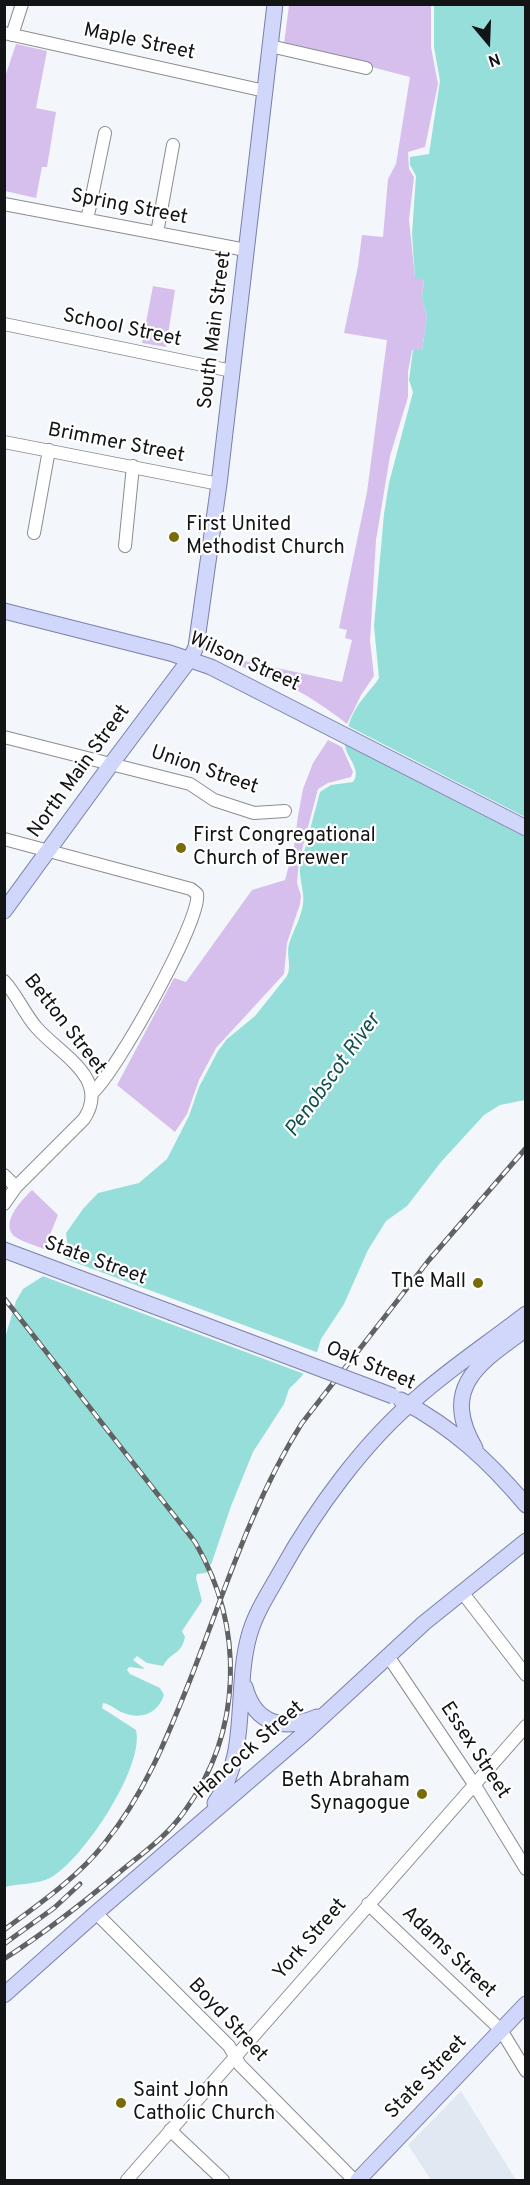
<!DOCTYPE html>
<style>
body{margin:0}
#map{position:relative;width:530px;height:2185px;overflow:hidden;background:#f3f6fa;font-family:Overpass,sans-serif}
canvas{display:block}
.frame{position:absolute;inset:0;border:6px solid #131415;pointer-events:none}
.north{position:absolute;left:458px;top:12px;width:60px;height:60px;-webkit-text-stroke:4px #fff;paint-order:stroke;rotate:161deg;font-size:16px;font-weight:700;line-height:24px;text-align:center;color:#131415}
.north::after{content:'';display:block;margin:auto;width:21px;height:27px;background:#131415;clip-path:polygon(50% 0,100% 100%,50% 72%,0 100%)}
</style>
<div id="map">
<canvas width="530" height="2185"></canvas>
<div class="frame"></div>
<div class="north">N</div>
</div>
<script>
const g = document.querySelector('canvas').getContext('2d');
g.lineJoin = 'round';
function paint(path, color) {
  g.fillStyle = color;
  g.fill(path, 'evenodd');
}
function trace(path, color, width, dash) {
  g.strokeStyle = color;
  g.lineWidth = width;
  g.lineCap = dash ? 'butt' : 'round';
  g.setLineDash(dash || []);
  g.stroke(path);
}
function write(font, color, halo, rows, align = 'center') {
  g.font = font + ' Overpass,sans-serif';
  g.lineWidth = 4.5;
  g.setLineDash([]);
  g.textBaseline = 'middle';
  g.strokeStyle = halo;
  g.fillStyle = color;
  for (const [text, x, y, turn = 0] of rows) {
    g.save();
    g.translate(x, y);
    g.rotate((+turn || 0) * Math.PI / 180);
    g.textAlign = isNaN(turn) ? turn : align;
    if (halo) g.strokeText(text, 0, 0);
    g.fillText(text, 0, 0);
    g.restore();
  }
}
paint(new Path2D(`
 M461 2091 516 2180H431L408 2145Z`), '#e0e9f2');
paint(new Path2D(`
 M289 5H431V47L438 84 425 147 408 152 409 169 414 177 409 220 415 277 424 279 422 299 427 317 422 350H412L408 372V397L390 456 376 540 370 641 374 676 361 695 347 724C327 708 306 694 282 683 261 674 246 671 226 657L342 682 352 640 345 638 347 630 339 628 367 492 387 340 344 333 358 266 362 235 383 237 388 179 396 164 410 77 284 44Z
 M16 44 47 51 36 108 56 112 47 167H42L36 198 5 191V77Z
 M153 286 175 290 166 347 142 343Z
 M328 740 342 747 353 772 351 777 328 783 318 789 299 861 297 883 301 896 300 904 287 943 284 974 216 1048 199 1080 187 1114 175 1132 117 1085 174 978 186 982 252 890 285 880 294 847 298 816 303 789 313 763Z
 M32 1190 58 1215 44 1249C35 1245 22 1242 14 1236 0 1222 22 1200 32 1190Z`), '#d6bfec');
paint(new Path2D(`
 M434 5H525V1100L500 1105 484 1115 441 1162 407 1206 386 1221 368 1250 344 1304 321 1339 317 1352 302 1376 289 1389 284 1404 253 1452 231 1506 212 1562 206 1573 197 1574 196 1578 202 1601 182 1631 185 1637C181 1656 171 1651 163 1666L147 1663 137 1656 133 1660 145 1669 129 1667 127 1670 130 1674 160 1688 164 1695C157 1715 140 1720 121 1712 115 1709 110 1704 103 1703L102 1708 136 1730C145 1767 82 1861 50 1878 36 1885 19 1883 5 1887V1338L16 1301 23 1289 62 1264 68 1249 66 1233 83 1209 98 1193 139 1183 167 1159 189 1116 199 1087 218 1051 227 1039 255 1016 287 976C292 966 286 955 289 944 293 931 301 918 303 904 305 893 299 880 300 867L320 792 331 785 353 782C363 769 344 756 345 743 347 725 353 710 365 696 370 689 375 685 379 678L374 626 384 514 389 483 413 392 409 380 413 350H422L427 317 422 299 424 280 415 278 412 234 416 176 410 165V157L429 154 440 81 434 47Z`), '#96ded9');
paint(new Path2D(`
 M346 725 525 817V837L342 743Z
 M63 1258 319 1353 307 1375 40 1275 60 1262Z`), '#f3f6fa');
const minor = new Path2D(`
 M4 33 265 91
 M12 35 22 4
 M270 46 366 68
 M4 204 246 250
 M87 220 105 133
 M157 233 173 145
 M4 324 232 371
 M4 442 219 484
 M34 533 49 450
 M125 546 133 466
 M4 737 190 784 214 800 254 813 285 811
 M4 839 191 889 197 894C202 919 115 1074 92 1093
 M4 981C17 995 24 1013 36 1027 59 1054 111 1078 84 1119L16 1187 4 1204
 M4 1175 16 1187
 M462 1592 526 1675
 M388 1656 474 1784 526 1869
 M368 1904 501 2030 526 2071
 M96 1913 229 2046 240 2065 354 2180
 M170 2130 223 2180
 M127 2180 526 1726`);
const major = new Path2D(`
 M4 611 170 653 211 667 526 828
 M4 911 112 763 190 659 196 647 219 484 275 4
 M4 1250 170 1312
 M401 1400C453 1428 488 1460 526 1505
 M475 1448C439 1386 481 1362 526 1329
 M245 1687C255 1725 284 1731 317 1717
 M215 1803C250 1754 234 1690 249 1636 255 1613 270 1591 281 1571 315 1510 364 1442 418 1397 452 1367 490 1342 526 1314
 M4 1995 96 1913 307 1731 424 1623 526 1541
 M358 2180 526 2004`);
trace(minor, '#8b8e91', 14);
trace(major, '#7b81a9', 17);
trace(minor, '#fff', 12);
trace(major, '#d1d6fb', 15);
const rail = new Path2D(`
 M4 1298 195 1542C245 1627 243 1732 184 1812 167 1836 143 1853 121 1871 83 1903 46 1932 4 1959
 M4 1930C39 1904 77 1878 104 1844 144 1795 167 1738 190 1680 224 1593 252 1502 302 1423L429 1260 526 1148
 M4 1944 54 1908 80 1884`);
trace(rail, '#616264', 5);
trace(rail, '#fff', 3, [9]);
const majorBridge = new Path2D(`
 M170 1312 393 1396`);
trace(majorBridge, '#7b81a9', 17, []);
trace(majorBridge, '#d1d6fb', 15);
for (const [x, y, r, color] of [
 [174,537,6,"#786c06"],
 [181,848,6,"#786c06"],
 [478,1283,6,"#786c06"],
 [422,1794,6,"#786c06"],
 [121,2103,6,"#786c06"]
]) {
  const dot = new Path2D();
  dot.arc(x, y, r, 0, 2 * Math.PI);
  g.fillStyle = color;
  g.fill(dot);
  trace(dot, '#fff', 2);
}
write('20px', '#131415', '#fff', [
 ["Maple Street",139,43,12],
 ["Spring Street",129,208,11],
 ["School Street",122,329,12],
 ["South Main Street",216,330,-83],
 ["Brimmer Street",116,444,11],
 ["Wilson Street",244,663,24],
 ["Union Street",204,771,19],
 ["North Main Street",80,772,-54],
 ["Betton Street",64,1025,52],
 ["State Street",95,1262,20],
 ["Oak Street",370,1367,23],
 ["Hancock Street",250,1751,-41],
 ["Essex Street",474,1751,57],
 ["York Street",311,1940,-49],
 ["Adams Street",448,1953,44],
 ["Boyd Street",227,2021,47],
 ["State Street",427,2078,-46]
]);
write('20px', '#131415', '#fff', [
 ["First United",186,526],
 ["Methodist Church",186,549],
 ["First Congregational",193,837],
 ["Church of Brewer",193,860],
 ["The Mall",466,1283,"right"],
 ["Beth Abraham",410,1782,"right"],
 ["Synagogue",410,1805,"right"],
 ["Saint John",133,2092],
 ["Catholic Church",133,2115]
], 'left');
write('italic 21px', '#12514e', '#fff', [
 ["Penobscot River",334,1076,-54]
]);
</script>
